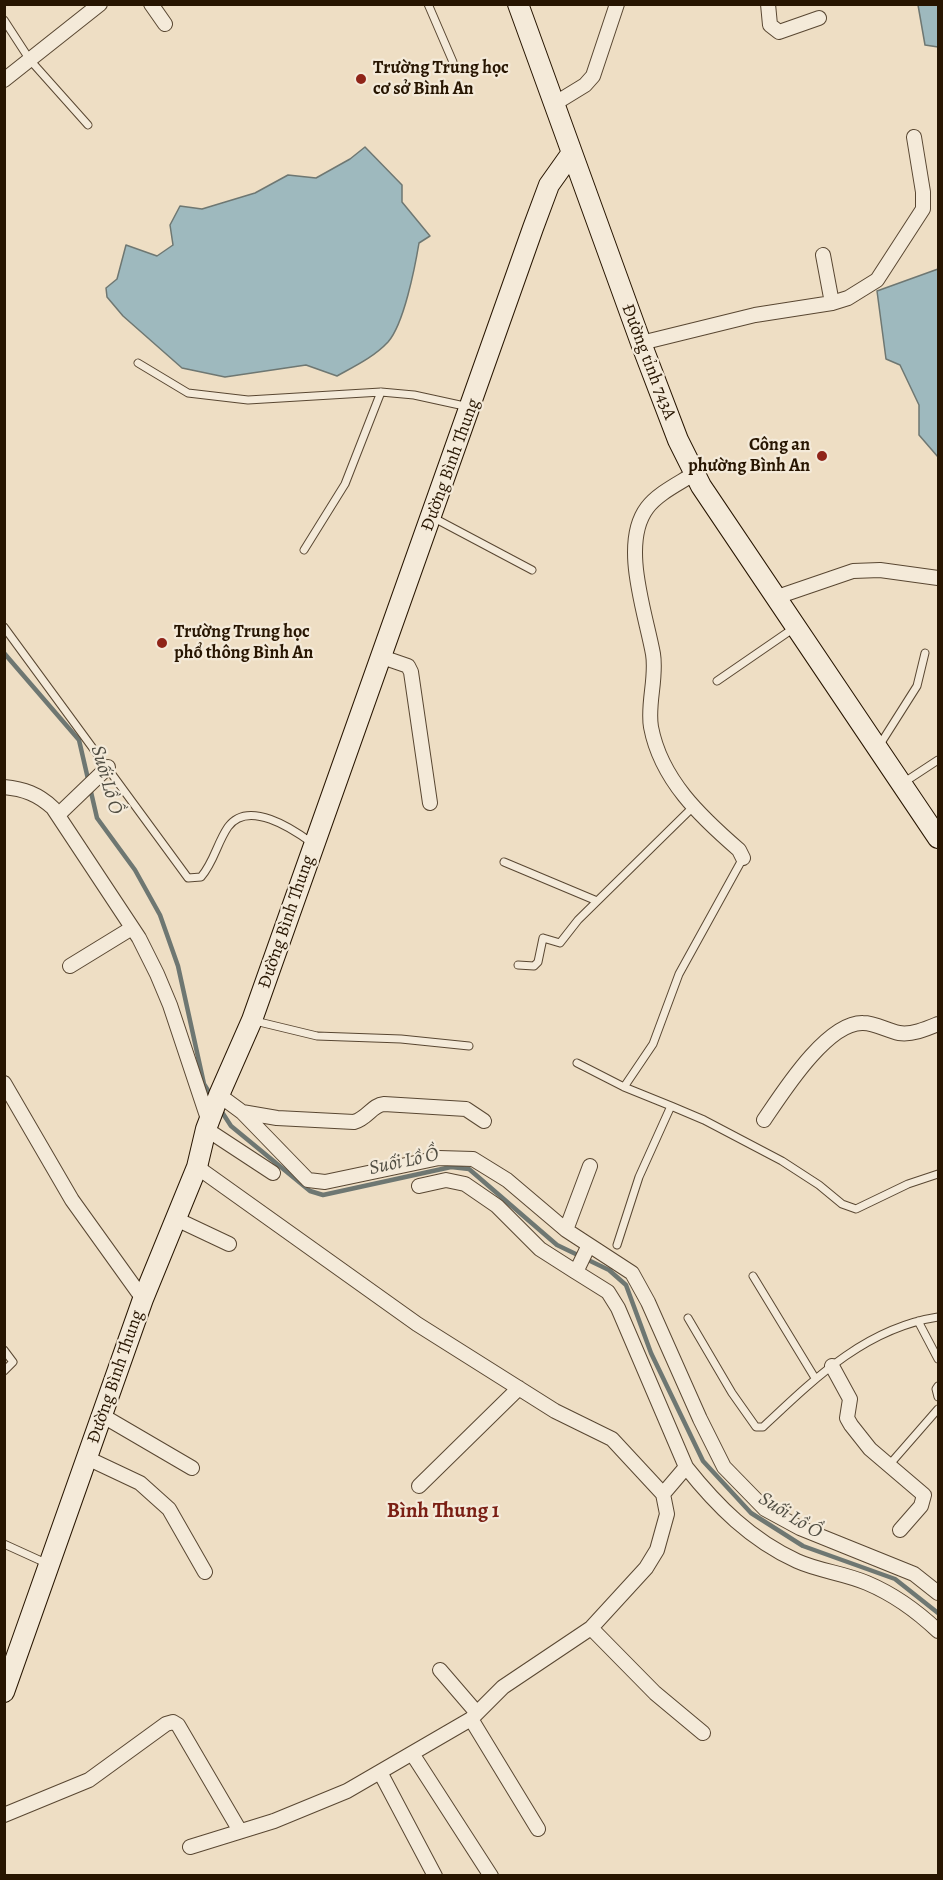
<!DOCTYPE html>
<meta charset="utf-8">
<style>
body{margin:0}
#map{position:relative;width:943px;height:1880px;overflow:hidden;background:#eedec4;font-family:Alegreya,serif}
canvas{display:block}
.frame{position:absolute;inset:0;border:6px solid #271501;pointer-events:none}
</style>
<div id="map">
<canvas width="943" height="1880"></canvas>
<div class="frame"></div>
</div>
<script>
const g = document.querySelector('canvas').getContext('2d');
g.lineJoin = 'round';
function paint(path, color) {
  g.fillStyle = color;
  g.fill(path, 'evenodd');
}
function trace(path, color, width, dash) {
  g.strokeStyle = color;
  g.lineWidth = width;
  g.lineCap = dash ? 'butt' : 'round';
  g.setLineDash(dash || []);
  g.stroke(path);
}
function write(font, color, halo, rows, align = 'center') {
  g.font = font + ' Alegreya,serif';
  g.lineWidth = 4.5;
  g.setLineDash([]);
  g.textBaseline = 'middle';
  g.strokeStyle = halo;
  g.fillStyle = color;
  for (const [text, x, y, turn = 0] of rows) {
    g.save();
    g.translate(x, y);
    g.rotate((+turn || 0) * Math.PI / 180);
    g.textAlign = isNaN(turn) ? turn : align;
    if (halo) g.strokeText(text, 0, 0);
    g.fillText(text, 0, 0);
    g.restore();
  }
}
const water = new Path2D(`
 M918 5H938V47L925 45Z
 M365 147 402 185V202L430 236 419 243C415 267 404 324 388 342 374 357 355 366 337 376L306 365 225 377 182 368 123 316 107 297 106 288 117 279 126 245 157 256 173 245 170 225 180 206 202 209 255 193 288 175 316 178 350 159Z
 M938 269V457L919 435V405L900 365 886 359 877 291Z`);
paint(water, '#9eb9be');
trace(water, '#6e7772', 1.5);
trace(new Path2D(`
 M4 653 79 740 97 818 135 870 160 915 178 966 204 1084 212 1097
 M220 1109 231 1126 310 1191 323 1195 451 1167 469 1169 557 1245 609 1270 626 1285 651 1353 703 1461 751 1513 803 1546 895 1579 938 1613`), '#6e7772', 4.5);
const lane = new Path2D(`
 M428 4 453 62
 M4 20 30 60 88 125
 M138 363 188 393 248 400 381 392 414 395 469 407
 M434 518 532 570
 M304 550 345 484 381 392
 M4 627 188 878 201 877C214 862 217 843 228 827 248 799 293 829 312 843
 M717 681 794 628
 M879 746 917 686 925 653
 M903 783 938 760
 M504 862 597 901
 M518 965 534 966 538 962 543 938 560 943 578 920 692 808
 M255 1021 317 1036 401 1039 469 1046
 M577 1063 624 1087 671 1106
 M624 1087 653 1044 679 974 743 858
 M617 1245 639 1177 671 1106 704 1120 782 1161 819 1185 842 1204 856 1209 908 1184 938 1174
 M753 1276 815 1378
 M688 1318 732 1393 756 1427H763C815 1378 866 1328 938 1317
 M918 1321 938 1359
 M4 1350 13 1362 4 1371
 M938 1386 936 1389 938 1397
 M890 1464 938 1409
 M4 1544 48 1564`);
const street = new Path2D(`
 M151 4 165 24
 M768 4 770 25 779 32 819 18
 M4 80 100 4
 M554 104 585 85 593 76 617 4
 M823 255 832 303
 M641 343 755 315 832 303 848 298 877 280 923 209V192L914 137
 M695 473C680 483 658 493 647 508 620 544 646 614 653 654 657 678 647 704 651 727 661 780 701 817 739 850L743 858
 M777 597 853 571 880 570 938 578
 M382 657 408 666 411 672 430 803
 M4 787C24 789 38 794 53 808L139 938 157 974 170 1005 209 1122
 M58 815 108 767
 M70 966 132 928
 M4 1083 72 1200 143 1299
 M219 1095 242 1112 277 1118 354 1122C368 1118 372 1105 384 1104L466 1109 484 1121
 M242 1112 308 1180 325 1182 439 1158 473 1159 507 1180 566 1230 632 1273 648 1302 700 1419 724 1467 765 1509 800 1528 914 1574 938 1593
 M764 1120C783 1092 827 1022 863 1023 876 1023 887 1031 899 1033 912 1035 926 1029 938 1024
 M206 1129 273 1173
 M419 1186 446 1180 465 1184 497 1206 540 1249 576 1272 588 1247
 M176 1219 229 1244
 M566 1230 590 1166
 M576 1272 608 1292 618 1308 686 1467 663 1494
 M832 1366 850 1399 847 1418 851 1425 870 1449 924 1495 921 1506 900 1530
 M103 1416 192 1468
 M87 1458 140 1483 169 1509 205 1572
 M686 1467C717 1506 751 1540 797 1561 819 1571 844 1573 867 1583 893 1594 918 1612 938 1631
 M419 1486 519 1388
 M591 1628 655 1693 703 1733
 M440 1670 477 1713
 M471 1719 538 1829
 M413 1755 491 1876
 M380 1772 435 1876
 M4 1815 89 1780 166 1724 173 1722 178 1725 240 1831
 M190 1847 274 1821 347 1791 471 1719 503 1687 591 1628 646 1568 657 1550 667 1514 663 1494 612 1439 555 1411 417 1324 197 1167`);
const secondary = new Path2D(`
 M518 4 641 343 678 440 701 486 938 838
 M4 1692 143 1299 197 1167 206 1129 219 1095 252 1020 533 228 549 185 571 154`);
trace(lane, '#594732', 9);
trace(street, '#594732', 16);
trace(secondary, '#271501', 22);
trace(lane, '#f4ead9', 7);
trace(street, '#f4ead9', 14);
trace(secondary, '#f4ead9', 20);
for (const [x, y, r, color] of [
 [361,79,6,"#8f2418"],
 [822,456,6,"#8f2418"],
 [162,643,6,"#8f2418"]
]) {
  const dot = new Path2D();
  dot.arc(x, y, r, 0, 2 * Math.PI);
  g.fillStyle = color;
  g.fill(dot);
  trace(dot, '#f4ead9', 2);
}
write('bold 18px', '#271501', '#f4ead9', [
 ["Trường Trung học",373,69],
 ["cơ sở Bình An",373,90],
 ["Công an",810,446,"right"],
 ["phường Bình An",810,467,"right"],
 ["Trường Trung học",174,633],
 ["phổ thông Bình An",174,654]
], 'left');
write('18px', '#271501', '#f4ead9', [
 ["Đường tỉnh 743A",648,362,69],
 ["Đường Bình Thung",451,465,-70],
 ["Đường Bình Thung",287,922,-71],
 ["Đường Bình Thung",116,1377,-71]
]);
write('italic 20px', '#514e43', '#f4ead9', [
 ["Suối Lồ Ồ",106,780,74],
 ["Suối Lồ Ồ",404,1162,-12],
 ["Suối Lồ Ồ",790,1516,32]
]);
write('bold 21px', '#7a1f14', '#f4ead9', [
 ["Bình Thung 1",443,1512]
]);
</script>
